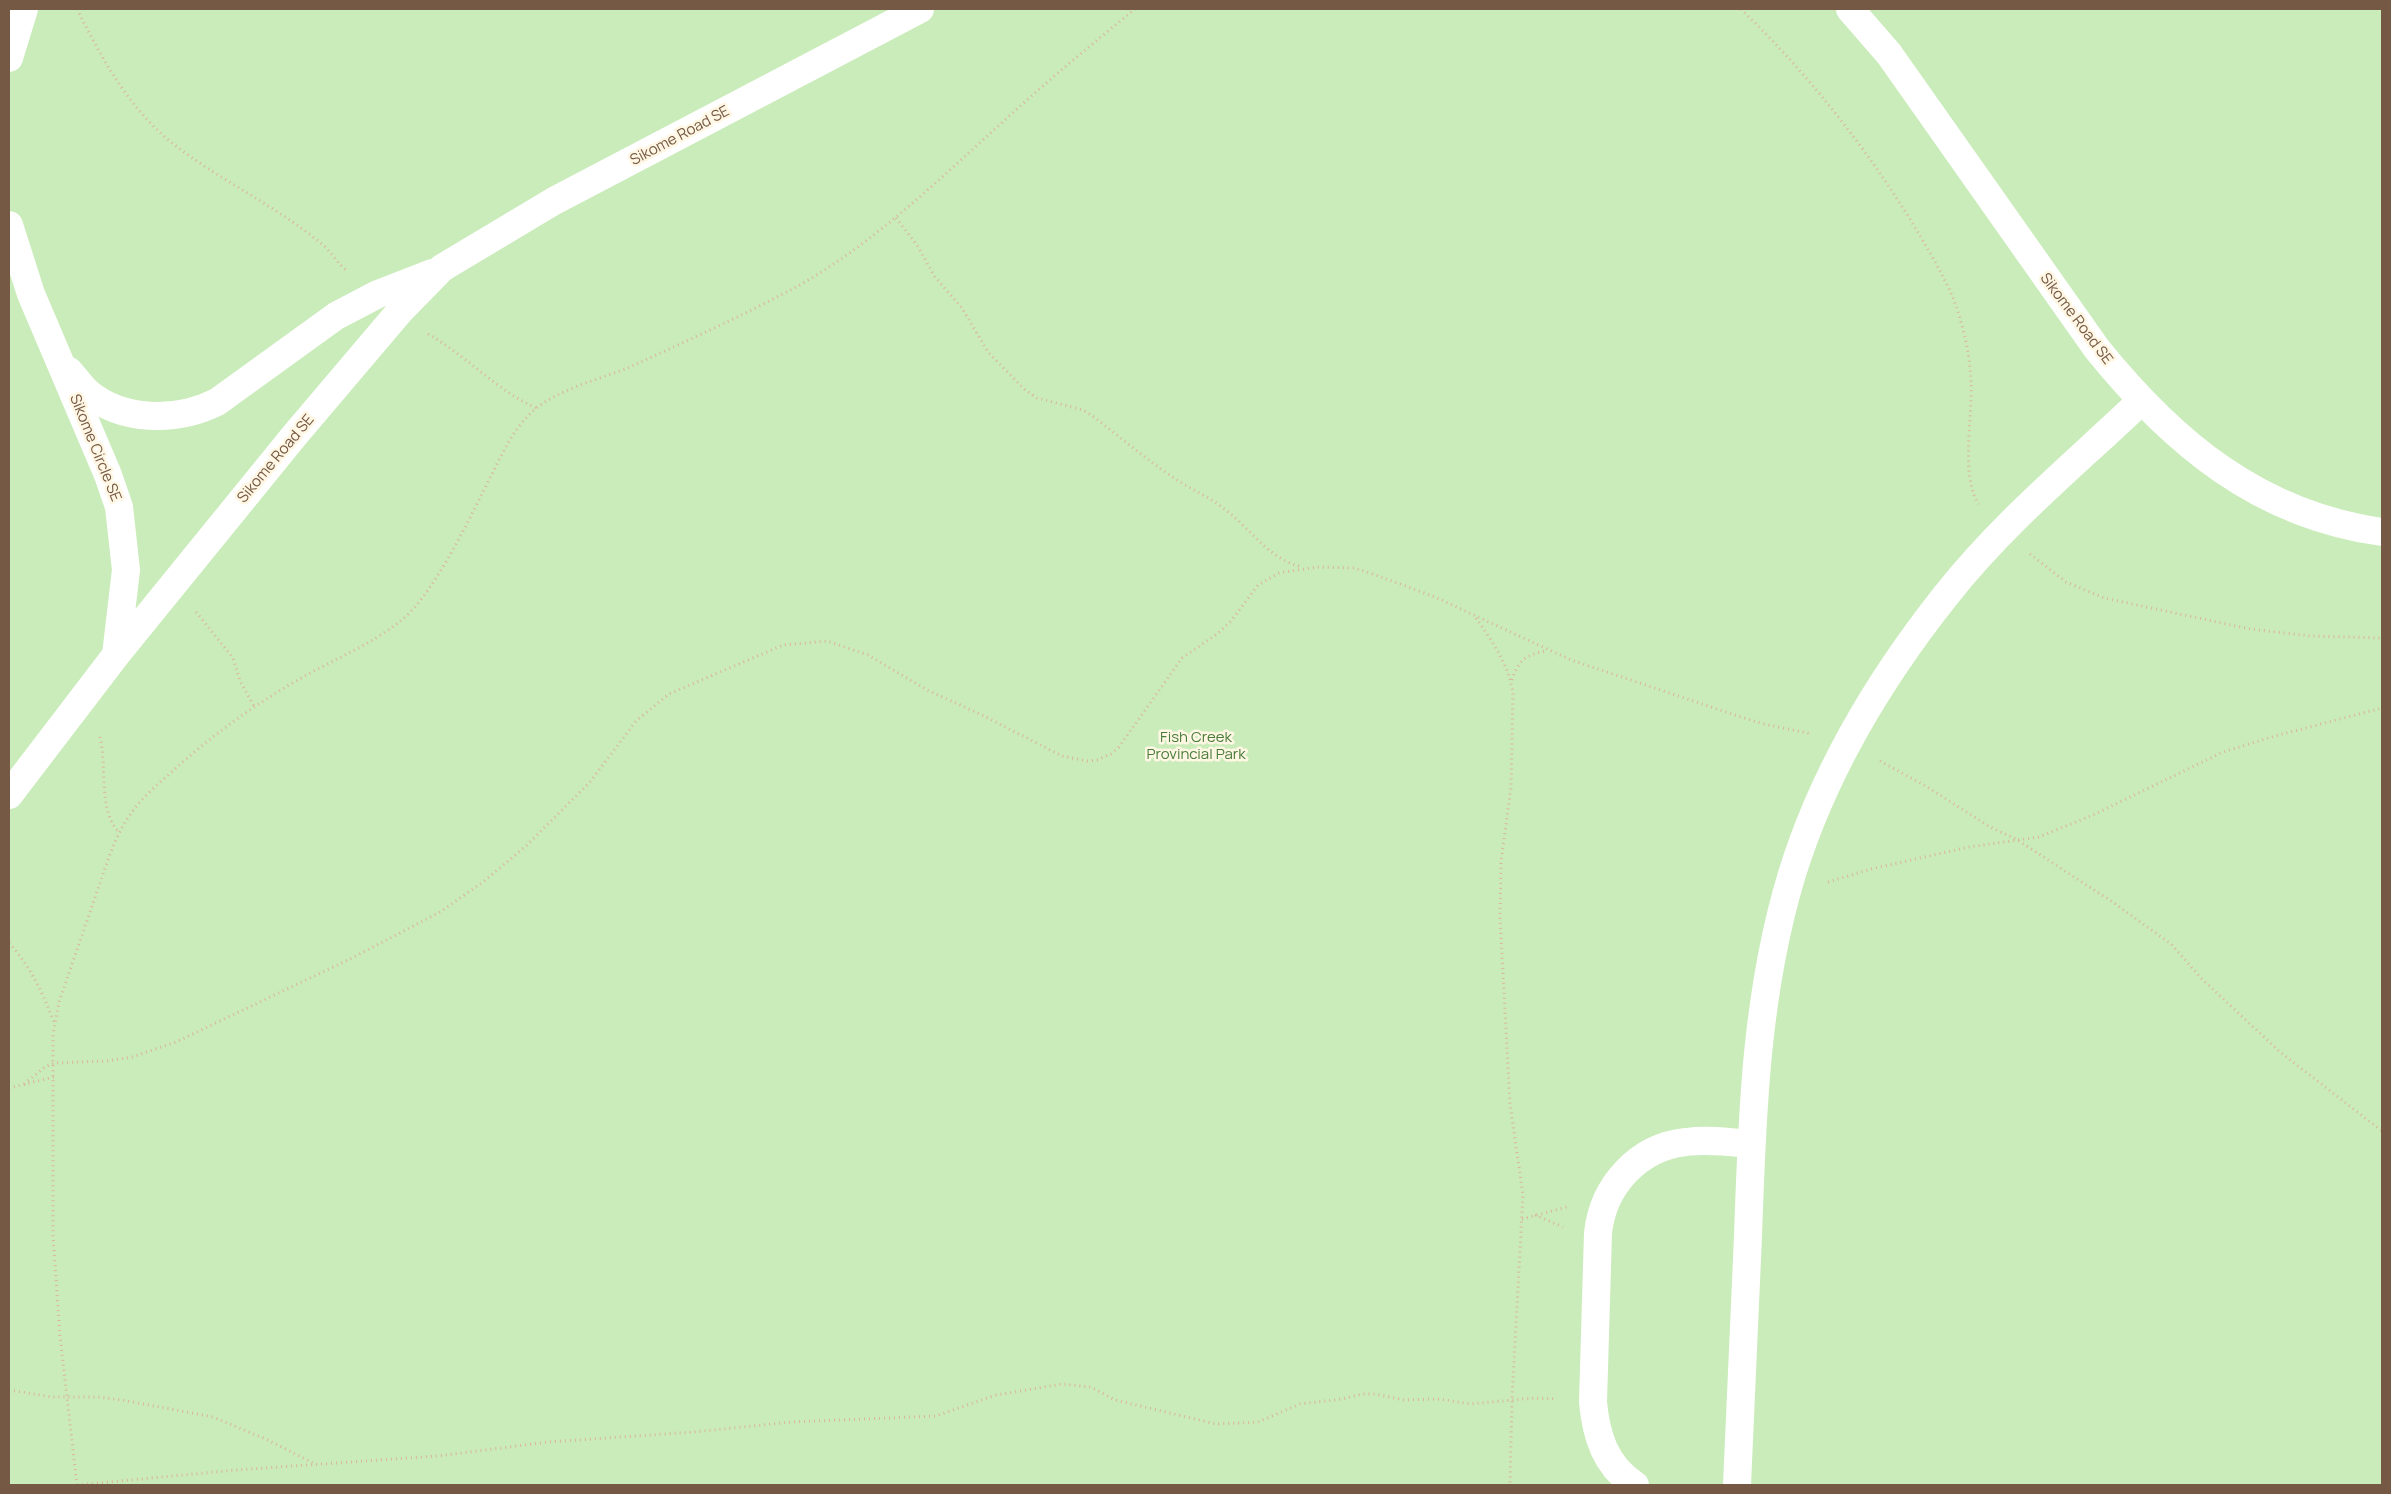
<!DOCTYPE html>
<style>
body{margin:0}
#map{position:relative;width:2391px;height:1494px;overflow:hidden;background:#fef4dc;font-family:Manrope,sans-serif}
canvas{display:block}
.frame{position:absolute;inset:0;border:10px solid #755944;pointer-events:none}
</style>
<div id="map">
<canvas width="2391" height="1494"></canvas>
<div class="frame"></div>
</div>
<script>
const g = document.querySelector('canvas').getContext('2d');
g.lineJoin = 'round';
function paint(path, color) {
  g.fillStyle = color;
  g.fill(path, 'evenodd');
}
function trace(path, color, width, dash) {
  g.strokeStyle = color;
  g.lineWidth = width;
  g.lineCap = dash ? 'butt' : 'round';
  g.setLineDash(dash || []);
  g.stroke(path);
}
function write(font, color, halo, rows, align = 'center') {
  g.font = font + ' Manrope,sans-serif';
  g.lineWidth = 5;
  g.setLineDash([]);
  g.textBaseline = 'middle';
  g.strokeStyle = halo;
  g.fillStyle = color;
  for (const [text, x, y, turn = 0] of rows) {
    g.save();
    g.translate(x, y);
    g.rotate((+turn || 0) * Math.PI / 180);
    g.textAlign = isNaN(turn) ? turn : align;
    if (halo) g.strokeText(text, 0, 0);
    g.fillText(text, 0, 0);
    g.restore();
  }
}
paint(new Path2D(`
 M9 9H2382V1485H9Z`), '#caecba');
trace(new Path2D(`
 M77 9C102 59 130 111 176 146 223 182 278 207 323 245 332 253 337 263 346 270
 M1741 9C1809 75 1870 152 1919 234 1935 262 1953 290 1961 322 1967 342 1970 362 1971 382 1973 415 1960 479 1979 504
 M896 218 917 245 935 277 962 308 988 352 1024 389 1037 398 1083 410 1094 417C1121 438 1146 459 1174 478 1190 489 1208 496 1223 508 1250 527 1268 560 1303 567
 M428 334C467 356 496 390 536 408
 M2030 554 2066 582 2104 598 2250 629 2311 636 2382 638
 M196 612 233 658 240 681 254 706
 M1476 618C1492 641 1509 665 1513 693L1511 787 1501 862 1500 918 1510 1104 1523 1195 1512 1399 1510 1485
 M1512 680C1518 661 1526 654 1547 651
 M100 737C107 764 98 812 119 832
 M1880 761 1929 788 1990 827 2016 839 2114 903 2171 944 2202 979 2280 1052 2382 1131
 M1828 882 1871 869 1969 847 2039 837 2093 815 2223 752 2275 736 2382 708
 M9 943C31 967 42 992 54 1022
 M24 1084 45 1067 54 1063 107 1061 132 1057 176 1042 352 958 440 912 483 882 526 846 590 782 636 721 669 694 783 645 827 641 868 655 927 690 980 714 1062 756 1087 761 1097 760 1111 754 1119 747 1182 658 1217 634 1231 621 1258 585 1279 573 1317 567 1354 568 1373 574 1435 597 1571 660 1735 715 1764 724 1812 734
 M9 1088 54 1077
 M1535 1215 1563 1227
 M1522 1219 1567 1207
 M9 1390 52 1397H98L122 1400 213 1417 268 1440 313 1463
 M77 1485 60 1336 53 1236V1035L59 1002 110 854C116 839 123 824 132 812 144 795 161 782 176 768 215 733 257 703 303 677 337 658 374 643 403 619 436 591 472 513 492 474 503 452 514 428 533 411 559 388 600 380 632 366 687 341 744 315 798 286 876 242 939 179 1005 120 1047 81 1091 45 1135 9
 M77 1485 236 1470 437 1456 548 1442 694 1432 792 1422 936 1416 996 1395 1062 1384 1091 1387 1115 1400 1216 1424 1258 1422 1300 1404 1342 1399 1362 1394H1375L1404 1400 1439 1399 1470 1404 1534 1398 1557 1399`), '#dab695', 3, [1, 4]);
trace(new Path2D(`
 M1850 9 1889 54 2097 349C2173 443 2259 515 2382 532
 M9 58 24 9
 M9 225 31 294 108 475 119 507 126 570 116 655
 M69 371C75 378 81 386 87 392 122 422 177 422 217 402L336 316 378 294 432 273
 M9 795 116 655 294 436 400 311 442 268 554 201 920 9
 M1635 1485C1605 1466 1596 1435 1593 1402L1598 1233C1603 1186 1638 1147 1686 1142 1707 1139 1730 1142 1751 1144
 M1737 1485C1741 1402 1745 1319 1748 1236 1752 1114 1756 992 1792 874 1824 771 1880 678 1947 594 2004 522 2075 464 2141 401`), '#fff', 28);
write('15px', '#755944', '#fff7e4', [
 ["Sikome Road SE",680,136,-28],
 ["Sikome Road SE",2076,319,53],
 ["Sikome Circle SE",95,448,68],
 ["Sikome Road SE",276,459,-50]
]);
write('15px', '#487c3a', '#fff7e4', [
 ["Fish Creek",1196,738],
 ["Provincial Park",1196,755]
]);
</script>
